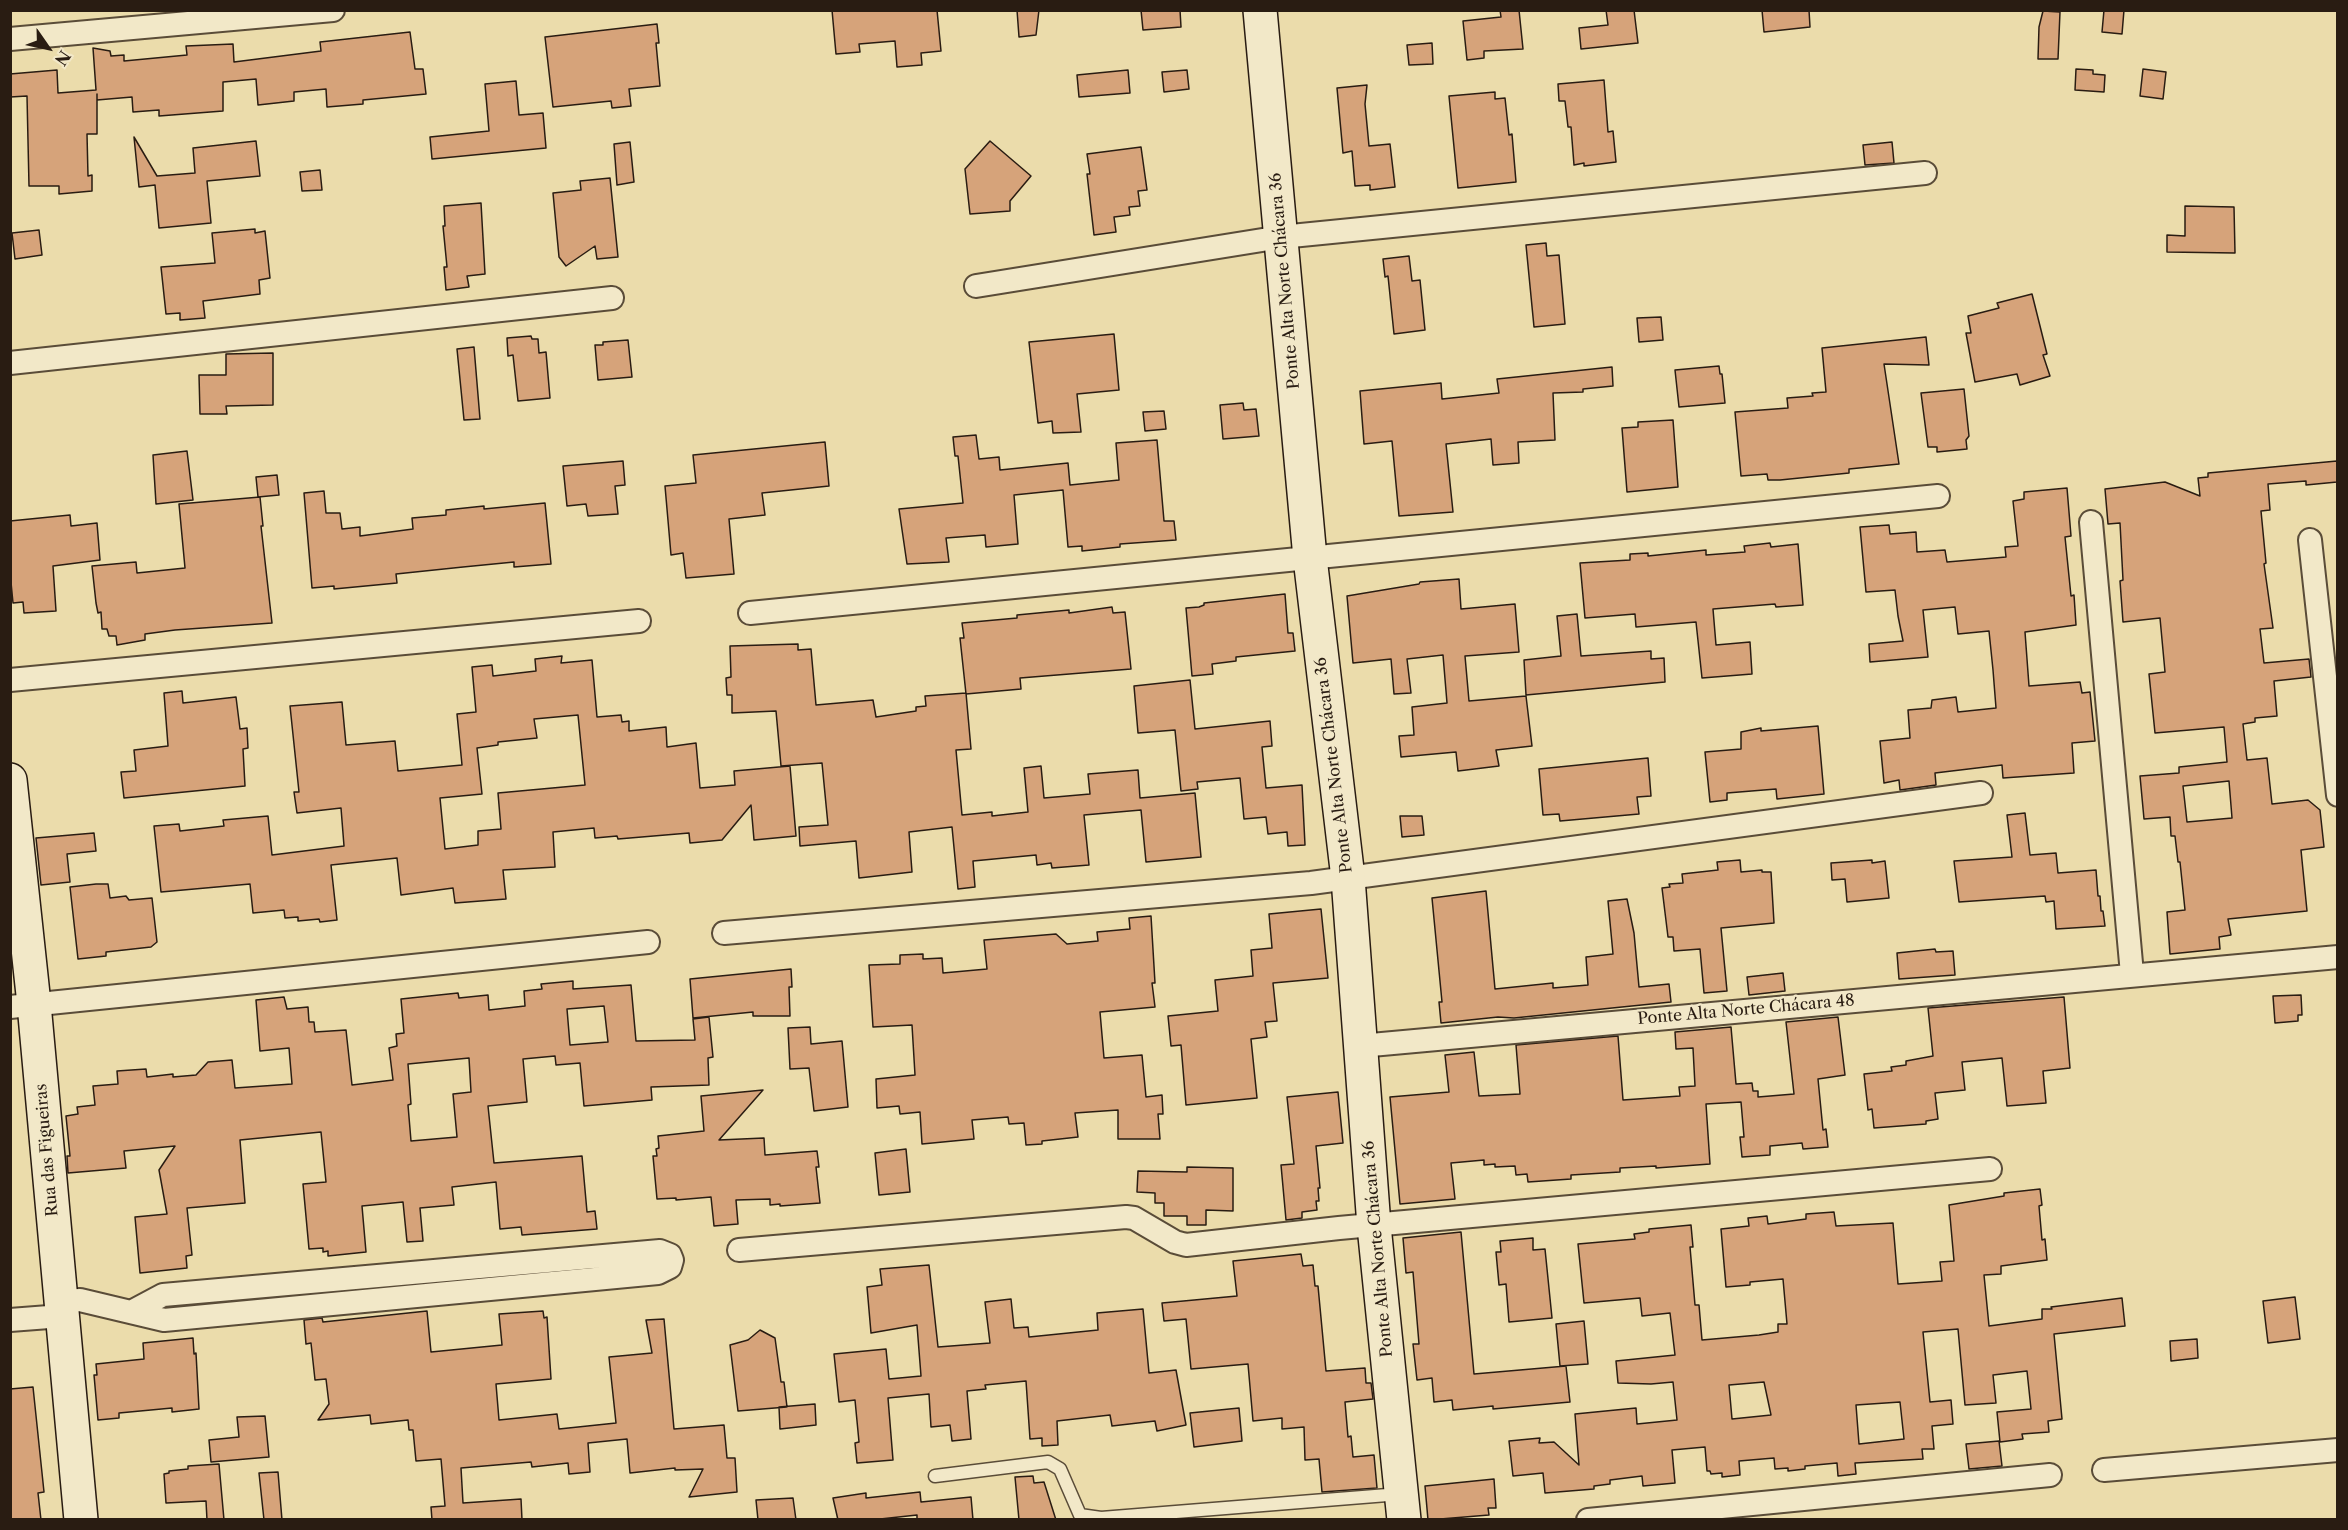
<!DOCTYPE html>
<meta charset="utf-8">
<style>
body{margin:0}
#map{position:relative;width:2348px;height:1530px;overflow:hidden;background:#ebdcab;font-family:"Libre Caslon Text",serif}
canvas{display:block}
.frame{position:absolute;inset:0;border:12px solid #291c12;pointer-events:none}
.north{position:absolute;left:18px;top:18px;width:60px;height:60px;-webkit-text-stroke:4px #f2e8c8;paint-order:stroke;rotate:124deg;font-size:16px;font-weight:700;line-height:24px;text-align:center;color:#291c12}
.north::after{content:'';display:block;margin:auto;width:21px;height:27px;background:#291c12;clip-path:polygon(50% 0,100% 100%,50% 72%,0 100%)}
</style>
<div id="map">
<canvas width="2348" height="1530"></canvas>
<div class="frame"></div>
<div class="north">N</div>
</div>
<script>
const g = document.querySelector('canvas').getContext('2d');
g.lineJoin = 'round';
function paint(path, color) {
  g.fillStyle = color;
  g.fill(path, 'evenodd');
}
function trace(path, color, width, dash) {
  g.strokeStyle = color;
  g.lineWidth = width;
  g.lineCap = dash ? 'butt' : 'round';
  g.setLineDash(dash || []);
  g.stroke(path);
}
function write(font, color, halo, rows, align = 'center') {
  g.font = font + ' "Libre Caslon Text",serif';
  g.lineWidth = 4.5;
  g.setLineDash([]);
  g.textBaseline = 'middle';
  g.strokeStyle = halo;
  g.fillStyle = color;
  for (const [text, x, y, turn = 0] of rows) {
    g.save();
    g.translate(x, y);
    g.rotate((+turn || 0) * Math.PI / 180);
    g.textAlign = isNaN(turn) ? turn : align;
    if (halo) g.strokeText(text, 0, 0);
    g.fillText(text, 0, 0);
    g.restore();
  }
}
const building = new Path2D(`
 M832 10H937L941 51 921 53 922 65 897 67 895 41 859 44 860 52 836 54Z
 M1017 10H1039L1036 35 1019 37Z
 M1141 10H1180L1181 27 1143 30Z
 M1500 10H1519L1523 49 1484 51V58L1467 60 1463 21 1501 17Z
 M1606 10H1634L1638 43 1581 49 1579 28 1608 25Z
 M1762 10H1809L1810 27 1764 32Z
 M2104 10H2124L2122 34 2102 32Z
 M2043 11 2060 12 2058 59H2038L2039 27Z
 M657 24 659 43H656L660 86 629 89 631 106 612 108 611 101 553 107 545 37Z
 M410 32 415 69H423L426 94 363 100V104L327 107 326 89 294 92V101L258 105 256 79 223 82V111L159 116V110L133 112 132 97 97 100V94V134H87L88 176 92 175V191L59 194V186H29L27 96 10 97V74L57 70 58 93 96 90 93 48 110 51 111 56 124 55V61L187 55 186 46 233 44 234 62 321 51 320 42Z
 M1432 43 1433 64 1409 65 1407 45Z
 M2076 69 2093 70V74L2105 75 2104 92 2075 90Z
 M2143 69 2166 72 2163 99 2140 96Z
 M1128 70 1130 93 1079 97 1077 75Z
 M1187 70 1189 89 1164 92 1162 72Z
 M1604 80 1608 132 1613 131 1616 162 1584 166V163L1574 165 1571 127H1568L1565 101H1559L1558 84Z
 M516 81 519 115 543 113 546 148 432 159 430 137 489 131 485 84Z
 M1367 85 1365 104 1369 146 1390 144 1395 187 1370 190V185L1355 186 1352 151 1343 153 1337 88Z
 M1495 92V99L1505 98 1509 135 1512 134 1516 182 1458 188 1449 96Z
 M134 137 157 176 195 173 193 148 256 141 260 176 207 181 211 223 159 228 155 185 139 187Z
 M990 141 1031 176 1010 201V211L970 214 965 169Z
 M630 142 634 182 617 185 614 144Z
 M1892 142 1894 163 1865 165 1863 145Z
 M1141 147 1147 190 1138 191 1140 206 1129 207 1130 215 1114 217 1116 232 1094 235 1087 174H1090L1087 154Z
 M320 170 322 190 302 191 300 172Z
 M610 178 618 257 597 259 595 246 566 266 559 257 553 193 581 190 580 181Z
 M481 203 485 274 467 276 469 287 446 290 444 267H447L443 226H445L444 206Z
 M2185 206 2234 207 2235 253 2167 252V235L2185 236Z
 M255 229V233L265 231 270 278 259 280 260 294 203 301 205 318 180 320V313L166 314 161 267 215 263 212 233Z
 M39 230 42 255 15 259 12 233Z
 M1546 243 1547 256 1559 255 1565 324 1534 327 1526 245Z
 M1409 256 1412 281 1420 280 1425 330 1394 334 1388 276 1385 277 1383 259Z
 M2032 294 2047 354 2043 355 2050 376 2020 385 2017 374 1975 382 1966 333H1971L1968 316 1999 308 1997 303Z
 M1661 317 1663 340 1639 342 1637 318Z
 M1114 334 1119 390 1077 394 1081 432 1053 433 1052 421 1038 423 1029 342Z
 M531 336 532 339H538L539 353 546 352 550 398 518 401 513 355 508 356 507 338Z
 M1926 337 1929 365 1884 364 1899 464 1849 469V473L1780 480H1768L1767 474 1741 476 1735 412 1788 408 1787 398 1813 396 1812 393 1826 392 1822 348Z
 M628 340 632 377 598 380 595 345H603V342Z
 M474 347 480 419 464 420 457 349Z
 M273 353V405L226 406 227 414H200L199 375H226V354Z
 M1719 366 1720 374H1722L1725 403 1679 407 1675 370Z
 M1612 367 1613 386 1583 389V392L1553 393 1555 440 1518 442 1519 463 1493 465 1491 439 1446 444 1453 512 1399 516 1392 441 1364 444 1360 391 1441 383 1442 399 1499 393 1497 379Z
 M1964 389 1969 436 1966 440 1967 449 1937 452V447H1928L1921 393Z
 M1243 403 1244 410 1256 409 1259 436 1223 439 1220 405Z
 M1164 411 1166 429 1145 431 1143 412Z
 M1673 420 1678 487 1627 492 1622 428 1638 427V422Z
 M976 435 979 459 999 457 1000 470 1068 463 1070 485 1119 480 1116 443 1157 440 1164 521H1174L1176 540 1120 544V547L1082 551V546L1068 547 1063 490 1014 495 1018 544 986 547 985 535 946 538 949 562 907 564 899 509 963 503 958 456H955L953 437Z
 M825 442 829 486 762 493 765 515 729 519 734 574 686 578 683 553 671 555 665 486 696 483 693 455Z
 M187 451 193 500 156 504 153 455Z
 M623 461 625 485 615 486 618 514 588 516 586 504 567 506 563 466Z
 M2337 461V482L2306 485V481L2268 484 2270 510 2261 511 2266 563 2264 564 2273 628 2260 629 2264 663 2309 659 2311 677 2274 681 2277 716 2255 718V722L2243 724 2247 760 2267 758 2272 804 2308 800 2320 810 2324 847 2301 850 2307 911 2228 919 2231 935 2219 937 2220 949 2170 954 2167 912 2185 910 2180 862H2178L2175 836H2171L2170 817 2144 819 2140 776 2179 773V767L2227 762 2224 727 2155 733 2149 674 2165 672 2160 618 2123 622 2120 581 2123 580 2120 523 2108 524 2105 489 2165 482 2200 496 2198 478 2208 477V473ZM2229 781 2232 818 2187 822 2183 786Z
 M277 475 279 495 258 497 256 477Z
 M2067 488 2071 536 2065 537 2071 596 2074 595 2076 625 2025 632 2029 686 2080 682 2082 693 2090 692 2095 741 2072 743 2074 773 2003 778 2002 765 1935 773 1936 785 1900 790 1899 780 1884 783 1880 741 1910 738 1908 710 1931 708 1932 700 1956 697 1958 712 1996 708 1993 670 1989 631 1958 634 1955 607 1923 610 1928 657 1870 662 1869 644 1903 641 1898 616 1895 590 1866 592 1860 527 1889 525 1890 534 1916 532 1917 552 1945 550 1947 562 2006 557 2005 547 2018 546 2013 501 2024 499V492Z
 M324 491 326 513H340L342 529 360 527V536L413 529 412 518 446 515V510L484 506V509L545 503 551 564 514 567V562L463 567 396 574 397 583 334 589V586L312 588 304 493Z
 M260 497 263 526H261L272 623 175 630 145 634V640L117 645 116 636H109L107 629H102L101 612 98 613 96 603 92 566 136 562 137 573 185 568 179 504Z
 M70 515 71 526 97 523 100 560 53 566 56 611 24 613 23 602 13 603 10 572V521Z
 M1770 543 1771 547 1798 544 1803 605 1776 607 1775 604 1713 609 1716 645 1750 642 1752 674 1702 678 1696 622 1636 627 1635 614 1585 618 1580 563 1630 560V554L1648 553V556L1706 550V555L1745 552 1744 546Z
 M1459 579 1461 609 1515 604 1519 652 1465 656 1469 701 1526 696 1532 746 1496 750 1499 766 1458 771 1456 752 1401 757 1399 736 1414 735 1412 707 1447 703 1443 655 1407 659 1411 693 1394 694 1391 659 1353 663 1347 596 1419 584 1420 582Z
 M1285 594 1288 633H1293L1295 651 1236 657V661L1212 664 1213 674 1192 676 1186 608 1199 607 1204 605V603Z
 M1112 607 1113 613 1125 612 1131 669 1020 678 1021 689 966 694 960 638H964L962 623 1017 618V615L1069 610V613Z
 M1577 614 1581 656 1651 651V659L1664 658 1665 682 1526 695 1524 660 1561 656 1557 616Z
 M798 644V650L811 649 816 705 873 700 876 717 916 711V707L926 706 925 696 966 693 971 749 956 750 962 815 992 812V816L1028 812 1024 768 1041 766 1044 798 1090 794 1088 774 1138 770 1140 798 1195 793 1201 857 1146 862 1141 810 1084 815 1089 865 1052 868 1051 863 1037 865 1036 855 973 861 975 887 958 889 952 827 909 832 912 872 859 878 856 841 800 846 799 827 828 825 822 763 781 766 776 711 732 713V695H727L726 678 731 677 730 646Z
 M562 656 561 663 592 660 597 717 621 715 622 722 629 721V731L666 727 667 747 696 743 700 788 735 785 734 771 790 766 796 836 754 840 751 805 722 840 690 843 689 833 618 839 617 836 595 838 594 828 553 832 555 867 503 870 506 899 455 903 453 888 401 895 397 858 331 865 337 920 320 922 319 919 298 921V917L285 918 284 910 253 913 250 884 161 892 154 826 179 824 180 831 224 826 223 820 268 816 272 855 344 846 341 808 297 813 294 792H299L290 706 342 702 346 745 395 741 398 771 462 765 457 714 476 712 472 667 492 665 493 676 536 671 535 659ZM578 715 585 785 498 793 501 829 478 831V845L445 849 440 798 482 794 477 748 498 745V742L537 738 534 719Z
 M1190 680 1195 729 1270 721 1272 746 1262 747 1266 788 1302 785 1305 845 1288 846 1287 832 1268 834 1266 817 1244 819 1240 778 1197 782 1198 789 1181 791 1175 730 1138 733 1134 686Z
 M182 691 183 703 236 697 240 729 247 728 248 748 243 749 245 786 124 798 121 772 136 771 134 750 168 746 164 693Z
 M1818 726 1824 794 1777 799 1776 789 1727 793V800L1710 802 1705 752 1741 749V732L1761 728V731Z
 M1648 758 1651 796 1637 797 1639 814 1560 821 1559 814 1543 815 1539 769Z
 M2025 813 2030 855 2056 853 2058 873 2096 870 2098 896H2100L2101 911H2103L2105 926 2056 929 2054 901 2046 902 2045 896 1959 902 1954 861 2012 857 2007 815Z
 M1400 816H1422L1424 835 1402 837Z
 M94 833 96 851 67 854 70 882 41 885 36 838Z
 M1740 860 1741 872 1762 870V872H1771L1774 923 1721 928 1727 991 1704 993 1700 949 1674 951 1673 937H1668L1662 888 1670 887 1669 884 1683 883 1682 874 1718 870 1717 862Z
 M1872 860V863L1885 861 1889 898 1847 902 1845 879 1832 880 1831 863Z
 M96 884H108L110 898 126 896 129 900 152 898 157 942 151 947 106 952V956L78 959 70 887Z
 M1486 891 1495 989 1553 983V988L1588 985 1586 957 1613 954 1608 901 1627 899 1634 933 1639 987 1669 984 1671 1002 1514 1018 1498 1017 1441 1023 1439 1002H1442L1432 898Z
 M1321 909 1328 978 1273 983 1277 1021 1265 1022 1267 1037 1251 1039 1257 1098 1186 1105 1181 1045 1171 1046 1168 1016 1218 1011 1215 980 1253 976 1251 950 1272 948 1269 914Z
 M1151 916 1155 983H1152L1155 1007 1100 1012 1104 1058 1142 1055 1146 1097 1162 1095 1163 1114H1158L1160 1139H1118V1110L1075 1113 1078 1137 1042 1141V1144L1026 1145 1024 1123 1009 1124 1008 1117 972 1120 974 1139 922 1144 920 1112 900 1114 899 1106 877 1108 876 1079 915 1075 912 1025 873 1027 869 965 900 964V955L923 954V959L942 958 943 973 987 969 984 940 1056 934 1067 944 1098 941 1097 932 1130 929 1129 918Z
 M1935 949 1936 952 1953 951 1955 975 1899 979 1897 953Z
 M791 969 792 987H789L790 1016H753V1012L693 1018 690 979Z
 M1783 973 1785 991 1749 995 1747 977Z
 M573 981V989L631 985 636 1041 695 1040 693 1019 709 1017 713 1057 708 1058 709 1085 651 1087 652 1100 584 1106 580 1063 556 1065 555 1056 523 1059 527 1102 488 1106 494 1163 582 1156 587 1212 595 1211 597 1229 522 1235 521 1227 500 1229 496 1182 452 1187 454 1205 420 1208 423 1241 407 1242 403 1202 362 1206 366 1252 328 1256V1251L323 1252V1248L309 1249 303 1184 326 1182 321 1132 240 1140 245 1203 187 1208 192 1255 186 1256 187 1268 140 1273 135 1217 167 1214 159 1170 175 1146 124 1151 126 1168 68 1173 67 1156H70L66 1116 78 1114 77 1107 95 1105 93 1086 118 1084 117 1071 146 1069 147 1077 173 1074V1077L196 1075 208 1062 232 1060 235 1088 292 1084 289 1048 260 1051 256 1000 284 997 287 1009 308 1007 309 1022H314L315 1032 346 1030 352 1085 393 1080 389 1048 397 1046 396 1034 404 1033 401 999 458 993 459 998 488 995 489 1010 525 1006 524 991 542 989 541 984ZM604 1006 608 1042 570 1045 567 1009ZM469 1058 471 1092 453 1094 457 1137 411 1141 408 1105 411 1104 408 1064Z
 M2301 995 2302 1015H2298V1021L2275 1023 2273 996Z
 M2064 997 2070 1068 2043 1071 2046 1103 2007 1106 2002 1058 1962 1062 1965 1090 1935 1093 1938 1119 1926 1121V1124L1874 1128 1872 1109 1868 1110 1864 1074 1892 1071 1891 1067 1906 1065V1061L1933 1056 1928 1008Z
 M1838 1017 1845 1075 1818 1079 1823 1130 1826 1129 1828 1147 1803 1149 1802 1143 1770 1146V1155L1742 1157 1740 1137H1744L1741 1102 1706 1104 1710 1164 1656 1168V1166L1620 1168V1172L1571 1175V1179L1528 1182 1527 1174 1516 1175 1515 1166 1495 1167V1164L1484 1165V1160L1451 1163 1455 1199 1400 1204 1390 1097 1449 1092 1445 1055 1474 1052 1479 1096 1520 1094 1516 1045 1618 1036 1623 1100 1680 1096 1679 1087 1695 1086 1693 1048 1676 1049 1675 1032 1731 1027 1736 1084 1752 1083 1753 1091H1758V1097L1794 1094 1786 1022Z
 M810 1027 811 1044 842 1041 848 1107 814 1111 809 1068 790 1069 788 1028Z
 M763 1090 719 1140 764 1138 765 1155 817 1151 819 1167H816L820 1203 780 1206V1204L770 1205V1199L736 1200 738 1224 714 1226 711 1197 676 1200V1198L657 1199 653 1156H657L656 1149 659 1148 658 1136 704 1131 701 1096Z
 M1338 1092 1343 1143 1316 1146 1320 1188H1318L1319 1201H1316L1317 1210 1302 1212V1218L1286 1220 1281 1165 1294 1164 1287 1097Z
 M906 1149 910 1192 879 1195 875 1153Z
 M1187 1167 1233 1168V1211L1206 1210V1225H1187V1216H1164V1203H1155V1193L1137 1192 1138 1171 1187 1172Z
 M2040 1189 2042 1205 2039 1206 2042 1240 2045 1239 2047 1260 2001 1266V1274L1984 1275 1989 1326 2042 1319V1309H2052L2051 1307 2122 1298 2125 1326 2054 1334 2062 1419 2048 1421 2049 1432 2022 1434 2023 1439 2000 1442 1997 1412 2031 1409 2027 1371 1993 1375 1996 1403 1965 1405 1958 1329 1923 1332 1930 1402 1951 1400 1953 1424 1932 1426 1934 1449H1922L1923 1459 1855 1463 1856 1474 1838 1476 1837 1463 1805 1466V1469L1788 1471V1468L1775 1469 1774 1458 1739 1461 1740 1475 1722 1477V1473L1711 1474 1710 1471H1707L1705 1447 1672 1450 1675 1483 1643 1486 1642 1476 1610 1480V1484L1594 1486V1489L1545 1493 1543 1473 1513 1476 1509 1441 1540 1438 1539 1443 1554 1442 1579 1465 1575 1414 1636 1408 1637 1424 1677 1420 1673 1382 1651 1384 1618 1383 1616 1361 1675 1355 1670 1313 1642 1316 1640 1298 1584 1303 1578 1244 1635 1239 1634 1234 1649 1232V1229L1691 1225 1693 1247H1690L1695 1305H1699L1702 1340 1759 1335 1778 1332V1324H1787L1783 1279 1750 1282V1285L1726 1287 1721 1229 1749 1226 1748 1218 1767 1216 1768 1224 1806 1219V1214L1834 1212 1836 1226 1893 1223 1898 1284 1942 1281 1940 1262 1954 1261 1949 1205 2004 1196V1193ZM1764 1382 1771 1415 1732 1419 1729 1385ZM1900 1402 1904 1439 1859 1444 1856 1405Z
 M1461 1232 1474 1374 1566 1366 1570 1402 1493 1409V1406L1453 1410 1452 1400 1434 1402 1432 1378 1417 1380 1413 1344H1419L1413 1272 1406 1273 1403 1238Z
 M1533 1238V1250L1545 1249 1552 1318 1509 1322 1506 1284 1499 1285 1496 1252H1501L1500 1241Z
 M1301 1254 1303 1266 1313 1265 1315 1286H1318L1326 1371 1365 1368 1366 1383H1371L1373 1399 1345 1402 1348 1437 1351 1436 1353 1457 1374 1455 1377 1488 1322 1492 1319 1459 1305 1460 1304 1427 1282 1429V1418L1253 1421 1248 1364 1191 1369 1186 1319 1164 1321 1162 1303 1237 1296 1233 1261Z
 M929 1265 938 1347 990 1343 985 1302 1011 1299 1014 1328 1028 1327 1029 1337 1098 1330 1097 1313 1143 1309 1149 1373 1176 1370 1186 1425 1157 1431 1155 1421 1112 1426 1110 1415 1057 1421 1058 1445 1042 1446V1438L1030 1439 1026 1381 985 1385 986 1389 967 1391 971 1439 952 1441 950 1425 931 1427 929 1394 888 1398 893 1460 857 1463 855 1443 859 1442 855 1400 839 1402 834 1354 886 1349 889 1379 921 1376 917 1325 871 1333 867 1287 882 1285 880 1269Z
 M2295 1297 2300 1339 2268 1343 2263 1301Z
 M427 1311 431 1352 502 1345 499 1314 543 1311 544 1318 547 1317 551 1379 496 1384 499 1420 557 1414 559 1429 616 1423 609 1357 652 1353 646 1320 664 1319 674 1429 724 1425 727 1458H735L737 1492 689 1497 703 1469 675 1470V1468L630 1473 627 1439 588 1443 590 1472 569 1474 568 1463 532 1467 531 1462 461 1468 463 1503 521 1499 522 1520H432L431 1507 445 1506 441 1459 416 1461 413 1430H409L408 1420 371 1424 370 1415 318 1420 329 1404 326 1379 315 1380 311 1343 306 1344 304 1320 322 1318 323 1322Z
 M1584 1321 1588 1364 1560 1366 1556 1324Z
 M760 1330 775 1338 781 1382H784L787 1407 738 1411 730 1345 748 1340Z
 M193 1338 194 1354 196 1353 199 1409 172 1412V1408L119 1413V1418L98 1420 94 1375H97L96 1364 144 1359 143 1343Z
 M2197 1339 2198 1358 2171 1361 2170 1341Z
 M33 1387 44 1492 38 1493 41 1520H10V1389Z
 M815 1404 816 1425 780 1429 779 1407Z
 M1239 1408 1242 1441 1194 1447 1190 1413Z
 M265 1416 269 1457 211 1462 209 1440 239 1437 237 1417Z
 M1999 1441 2002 1466 1969 1469 1966 1444Z
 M219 1464 224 1520H207L206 1501 166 1503 164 1474 169 1473V1471L188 1469V1466Z
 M278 1472 282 1520H264L259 1473Z
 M1033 1476 1034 1483 1044 1482 1056 1520H1019L1015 1477Z
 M1494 1479 1496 1508H1488L1489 1515 1428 1520 1425 1486Z
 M920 1492 921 1502 971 1497 973 1520H917V1515L871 1520H838L833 1498 866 1493V1498Z
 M793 1498 796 1520H758L756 1500Z`);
paint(building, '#d6a37a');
trace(building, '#291c12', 1.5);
const lane = new Path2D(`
 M935 1476 1048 1462 1060 1469 1080 1515 1101 1518 1400 1494`);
const street = new Path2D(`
 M10 39 333 10
 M976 286 1281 237 1925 173
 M10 363 612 298
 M2091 522 2132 974
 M2310 540 2338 795
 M750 613 1938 496
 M10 680 639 621
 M724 933 1311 883 1981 793
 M10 1007 648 942
 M1360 1046 2338 957
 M739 1250 1126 1217 1134 1218 1175 1242 1186 1245 1339 1228 1990 1169
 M60 1301 80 1300 164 1320 658 1273 670 1267 672 1260 670 1255 660 1251 163 1295 133 1311
 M10 1320 62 1316
 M2104 1470 2338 1450
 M1588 1520 2050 1475`);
const secondary = new Path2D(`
 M1260 10 1310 558 1348 878 1374 1226 1404 1520
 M10 780 34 1004 81 1520`);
trace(lane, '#5a4c38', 15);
trace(street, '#5a4c38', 26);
trace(secondary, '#291c12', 36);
trace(lane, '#f2e8c8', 12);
trace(street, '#f2e8c8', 22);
trace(secondary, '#f2e8c8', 33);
write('16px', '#291c12', '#f2e8c8', [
 ["Ponte Alta Norte Chácara 36",1285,281,-95],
 ["Ponte Alta Norte Chácara 36",1334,765,-97],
 ["Ponte Alta Norte Chácara 48",1746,1010,-5],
 ["Rua das Figueiras",47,1150,-95],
 ["Ponte Alta Norte Chácara 36",1378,1249,-95]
]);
</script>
